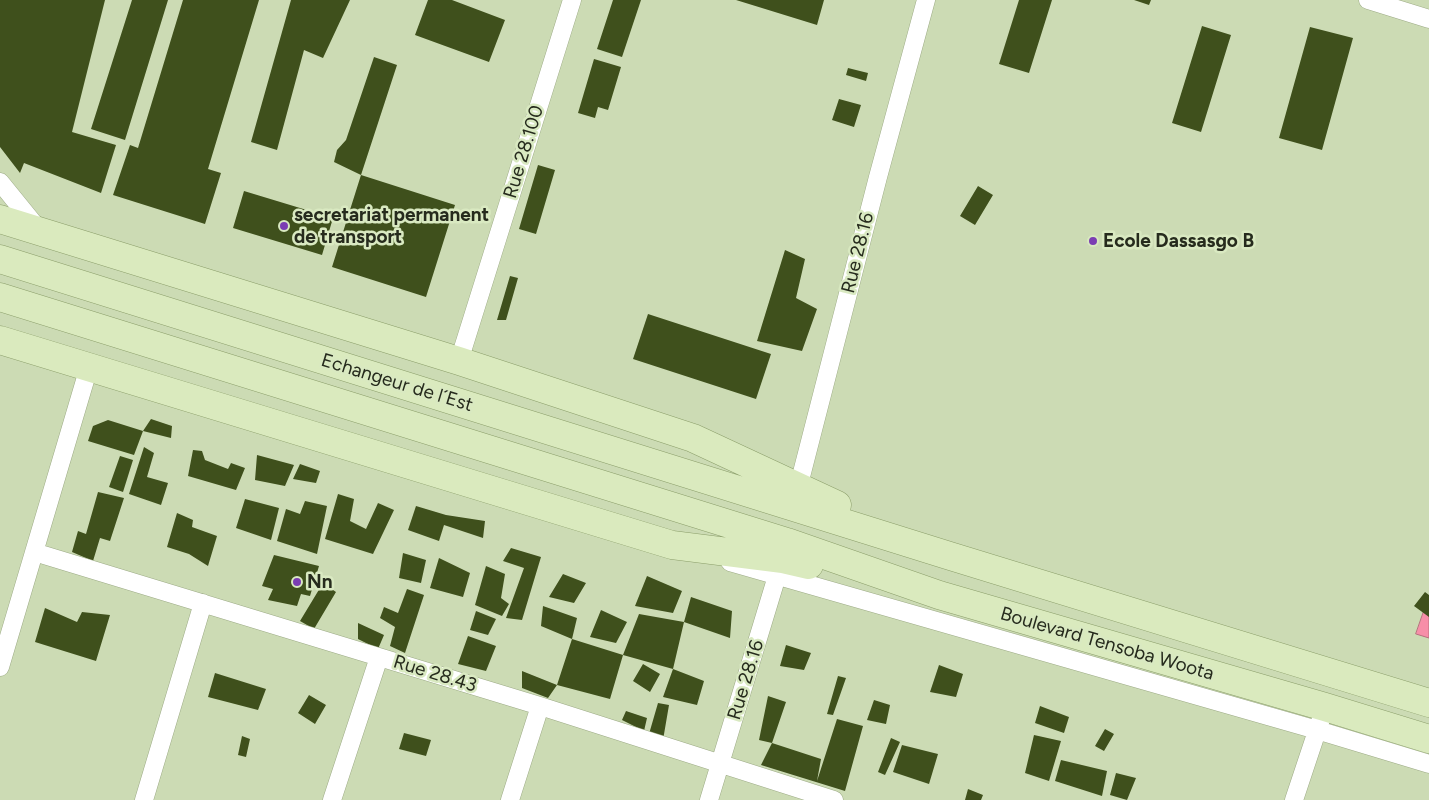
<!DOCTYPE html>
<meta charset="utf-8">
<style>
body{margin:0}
canvas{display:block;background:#ccdbb4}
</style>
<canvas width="1429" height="800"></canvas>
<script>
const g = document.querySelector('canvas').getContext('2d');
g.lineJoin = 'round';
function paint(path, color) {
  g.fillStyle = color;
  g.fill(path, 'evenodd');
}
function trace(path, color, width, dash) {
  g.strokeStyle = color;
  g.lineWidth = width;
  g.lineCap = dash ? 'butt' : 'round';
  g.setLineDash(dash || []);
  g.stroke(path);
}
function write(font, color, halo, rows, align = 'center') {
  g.font = font + ' Figtree,sans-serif';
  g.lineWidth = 5;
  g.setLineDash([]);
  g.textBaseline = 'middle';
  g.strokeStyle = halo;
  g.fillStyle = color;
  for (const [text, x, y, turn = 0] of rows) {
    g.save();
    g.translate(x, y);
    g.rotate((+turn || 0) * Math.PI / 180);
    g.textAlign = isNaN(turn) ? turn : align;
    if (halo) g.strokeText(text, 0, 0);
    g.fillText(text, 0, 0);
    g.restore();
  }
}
const water = new Path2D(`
 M1429 596V638L1416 634Z`);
paint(water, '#f78ea8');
trace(water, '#b8707e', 1);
paint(new Path2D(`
 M0 0H105L72 132 116 145 101 193 24 163 20 173 0 147Z
 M132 0H168L125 140 91 129Z
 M183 0H259L208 169 221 173 205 224 113 195 130 145 138 148Z
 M291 0H350L323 58 304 50 277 150 251 142Z
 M428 0H452L505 20 489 62 415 35Z
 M613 0H641L622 57 597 49Z
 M736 0H824L817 25Z
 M1019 0H1052L1029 73 999 64Z
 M1134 0H1151L1149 5Z
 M1202 26 1231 35 1201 132 1172 123Z
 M1310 27 1353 38 1322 150 1279 138Z
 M374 57 397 65 361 175 334 162 337 150 346 140Z
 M594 59 621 67 608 110 598 107 595 118 578 113Z
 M848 68 868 73 866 81 846 75Z
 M839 99 861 105 854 127 832 120Z
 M538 165 555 170 536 234 519 229Z
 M361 175 455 205 426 297 332 267Z
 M978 186 993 195 975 225 960 216Z
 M244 191 333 218 322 255 233 228Z
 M785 250 805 259 796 298 817 309 802 351 757 341Z
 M510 276 518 278 506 320H497Z
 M648 314 771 354 756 399 633 359Z
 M151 419 172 426 171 438 143 431Z
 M108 420 143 431 134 455 88 441 93 426Z
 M144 447 154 453 147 477 168 483 161 505 129 494Z
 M193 450 202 451 205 460 228 469 231 463 245 468 236 490 188 476Z
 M257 455 294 465 285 486 255 480Z
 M120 456 133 460 123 492 109 487Z
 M300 464 320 471 316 483 293 479Z
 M98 492 124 498 110 541 100 538 93 561 72 552 78 531 86 534Z
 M338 494 354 499 350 521 366 529 378 503 394 510 373 554 325 539Z
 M245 499 279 508 271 540 236 528Z
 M305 501 327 506 317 554 277 541 286 509 300 514Z
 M416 506 446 515 485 521 483 538 444 525 439 541 408 530Z
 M177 513 193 520 192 527 217 536 208 566 189 554 167 547Z
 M511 548 541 557 522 620 506 618 524 568 503 561Z
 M403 553 426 560 421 583 399 578Z
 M274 555 319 566 310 596 301 594 297 606 268 600 273 589 262 586Z
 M439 558 470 573 463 597 430 588Z
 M486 566 505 574 501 598 509 604 502 616 475 605Z
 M563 574 586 583 574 603 549 597Z
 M647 576 682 591 673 613 635 606Z
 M323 583 336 592 314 629 300 621Z
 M407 589 424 595 405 653 390 646 395 627 380 618 384 607 398 613Z
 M1425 592 1429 595V617L1414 606Z
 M691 597 732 611 730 638 684 622Z
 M543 606 577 618 572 639 541 626Z
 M45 608 77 622 82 612 110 615 96 661 35 642Z
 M601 610 627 622 616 643 590 637Z
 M476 611 496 619 488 635 470 630Z
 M639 614 684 622 673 669 704 681 697 705 663 697 673 669 623 655Z
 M358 623 384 635 378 649 358 639Z
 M468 636 496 646 486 671 458 664Z
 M572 639 623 655 610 699 557 685Z
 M786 645 811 653 804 670 780 666Z
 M643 664 660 674 650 692 633 681Z
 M939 665 963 674 956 697 930 692Z
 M522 671 557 685 548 698 522 688Z
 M215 673 266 689 258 710 208 697Z
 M838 676 846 678 833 715 827 714Z
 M309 695 326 705 315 724 298 713Z
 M768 696 786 702 772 743 759 740Z
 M874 700 890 705 886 724 867 720Z
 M658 703 669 705 663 740 649 734Z
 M1040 706 1069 717 1064 733 1035 723Z
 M626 711 647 718 644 731 622 720Z
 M837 719 863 726 845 791 761 765 772 743 821 759 817 781Z
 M1105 729 1114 734 1104 751 1095 746Z
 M404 733 431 740 426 756 399 749Z
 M1034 735 1061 741 1049 781 1025 773Z
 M242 736 250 739 246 757 238 755Z
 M891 738 900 742 885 775 878 772Z
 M902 745 938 754 929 784 893 772Z
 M1061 760 1107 771 1102 796 1055 781Z
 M1116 773 1136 778 1127 800 1110 795Z
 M968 789 983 795 981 800H965Z`), '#3f501c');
const street = new Path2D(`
 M1368 0 1429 19
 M0 182 39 230
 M459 361 572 0
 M796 496 878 177 926 0
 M34 552 540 706 834 800
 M730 562 1317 730 1429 764
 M0 667 89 367
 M144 800 203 603
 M332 800 379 657
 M510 800 540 706
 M709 800 780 566
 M1294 800 1321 719`);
const primary = new Path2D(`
 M0 219 459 361 693 438 837 505
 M0 259 950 556 1429 703
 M0 297 787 542 939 595 1325 707 1429 739
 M0 340 672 545 783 559 809 565`);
trace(street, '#9dab86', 19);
trace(primary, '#8b9e6a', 29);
trace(street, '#fff', 18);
trace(primary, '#daeabe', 28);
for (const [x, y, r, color] of [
 [284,226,5,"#7b3db3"],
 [1093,241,5,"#7b3db3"],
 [297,582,5,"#7b3db3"]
]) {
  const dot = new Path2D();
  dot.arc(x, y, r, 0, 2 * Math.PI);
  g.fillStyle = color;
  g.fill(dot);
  trace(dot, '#d9e9c1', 2);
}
write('19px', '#262b1d', '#d9e9c1', [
 ["Rue 28.100",524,152,-73],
 ["Rue 28.16",858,253,-76],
 ["Echangeur de l´Est",397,383,17],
 ["Boulevard Tensoba Woota",1107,644,16],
 ["Rue 28.43",435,674,17],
 ["Rue 28.16",746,680,-73]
]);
write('bold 19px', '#262b1d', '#d9e9c1', [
 ["secretariat permanent",294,215],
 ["de transport",294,237],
 ["Ecole Dassasgo B",1103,241],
 ["Nn",307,582]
], 'left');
</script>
